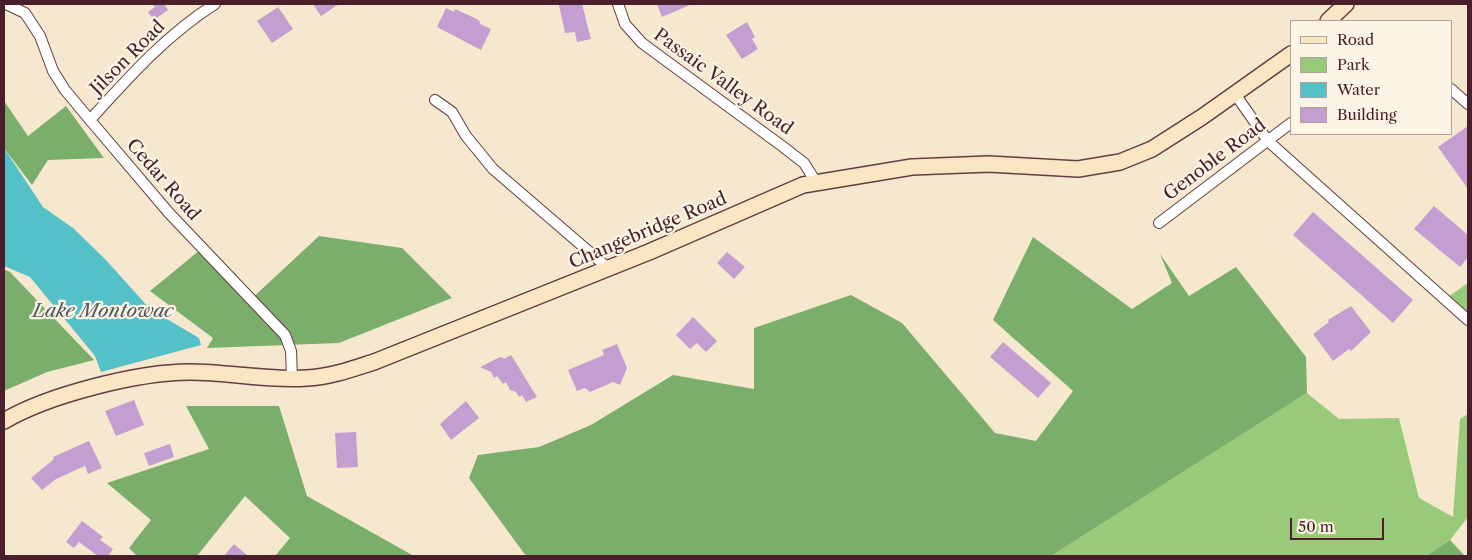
<!DOCTYPE html>
<style>
body{margin:0}
#map{position:relative;width:1472px;height:560px;overflow:hidden;background:#f6e8cf;font-family:"Libre Caslon Text",serif}
canvas{display:block}
.frame{position:absolute;inset:0;border:5px solid #4a1f2b;pointer-events:none}
.legend{position:absolute;left:1290px;top:20px;width:162px;height:115px;box-sizing:border-box;background:#fcf5e5;border:1px solid #b59f9b;margin:0;padding:6px 9px;list-style:none;font-size:15px;color:#4a1f2b}
.legend li{display:flex;align-items:center;gap:10px;height:25px}
.legend b{width:25px;border:1px solid #b59f9b}
.scale{position:absolute;left:1290px;top:518px;width:94px;height:22px;box-sizing:border-box;border:2px solid #4a1f2b;border-top:0;padding-left:6px;font-size:15px;line-height:18px;white-space:nowrap;color:#4a1f2b;-webkit-text-stroke:4px #fcf5e5;paint-order:stroke}
</style>
<div id="map">
<canvas width="1472" height="560"></canvas>
<div class="frame"></div>
<ul class="legend">
<li><b style="height:6px;background:#fbe6c4"></b>Road</li>
<li><b style="height:14px;background:#98ca7a"></b>Park</li>
<li><b style="height:14px;background:#53c1c7"></b>Water</li>
<li><b style="height:14px;background:#c49dd1"></b>Building</li>
</ul>
<div class="scale">50 m</div>
</div>
<script>
const g = document.querySelector('canvas').getContext('2d');
g.lineJoin = 'round';
function paint(path, color) {
  g.fillStyle = color;
  g.fill(path, 'evenodd');
}
function trace(path, color, width, dash) {
  g.strokeStyle = color;
  g.lineWidth = width;
  g.lineCap = dash ? 'butt' : 'round';
  g.setLineDash(dash || []);
  g.stroke(path);
}
function write(font, color, halo, rows, align = 'center') {
  g.font = font + ' "Libre Caslon Text",serif';
  g.lineWidth = 4.5;
  g.setLineDash([]);
  g.textBaseline = 'middle';
  g.strokeStyle = halo;
  g.fillStyle = color;
  for (const [text, x, y, turn = 0] of rows) {
    g.save();
    g.translate(x, y);
    g.rotate((+turn || 0) * Math.PI / 180);
    g.textAlign = isNaN(turn) ? turn : align;
    if (halo) g.strokeText(text, 0, 0);
    g.fillText(text, 0, 0);
    g.restore();
  }
}
paint(new Path2D(`
 M1468 283V319L1442 301Z
 M1307 393 1339 419 1399 418 1419 498 1453 517 1460 419 1468 414V517L1450 540 1426 556H1051Z`), '#98ca7a');
paint(new Path2D(`
 M4 101 28 136 66 106 104 158 48 160 32 185 4 148Z
 M319 236 402 248 452 298 339 343 207 348 213 338 150 291 200 250 248 302Z
 M1033 237 1132 309 1172 283 1160 254 1189 296 1236 267 1306 357 1307 393 1051 556H526L469 478 478 455 539 447 591 425 673 375 754 389V328L851 295 902 323 995 433 1036 441 1073 391 993 320Z
 M4 269 10 272 94 360 47 372 4 391Z
 M186 406H279L307 496 414 556H275L290 538 245 496 197 556H137L129 548 151 520 107 483 209 449Z
 M1450 540 1465 556H1426Z`), '#7aae6a');
paint(new Path2D(`
 M4 148 43 207 73 228 105 259 150 309 199 338 201 345 101 372 95 356 30 277 4 266Z`), '#53c1c7');
paint(new Path2D(`
 M152 4H164L168 10 154 20 148 12 155 7Z
 M313 4H339L321 16Z
 M582 4 591 39 577 42 575 32 565 33 559 5Z
 M657 4H692L662 17Z
 M278 7 293 29 272 43 257 21Z
 M446 8 454 12 455 9 479 20 480 24 491 29 481 50 437 27Z
 M747 22 755 37 752 39 758 49 742 59 726 35Z
 M1468 126V189L1438 147Z
 M1434 206 1468 235V257L1460 267 1414 229Z
 M1313 212 1413 300 1393 323 1293 235Z
 M727 252 745 267 734 279 717 263Z
 M1351 306 1371 332 1351 351 1349 349 1333 361 1313 334 1329 322 1328 320Z
 M693 317 717 341 706 352 697 343 690 349 676 335Z
 M1003 342 1051 383 1038 398 990 357Z
 M617 344 627 368 620 385 613 382 590 392 585 388 577 391 568 370 604 355 602 350Z
 M511 355 537 397 526 402 522 395 519 397 516 392 510 390 506 382 503 384 497 376 494 378 491 372 480 367 498 358 502 357 504 359Z
 M134 400 144 425 116 436 105 411Z
 M466 401 479 418 451 440 440 424Z
 M356 432 358 467 337 468 335 433Z
 M89 441 102 468 88 474 85 466 56 479 42 490 31 478 54 459 53 457Z
 M170 444 174 457 149 466 144 453Z
 M82 521 103 537 100 540 113 549 108 556H98L79 542 74 548 66 542Z
 M234 544 248 556H224Z`), '#c49dd1');
const street = new Path2D(`
 M6 4 25 13 40 36 53 71 65 90 90 120 169 213 285 335 291 351 292 378
 M618 4 625 24 642 43 782 146 804 163 816 182
 M1451 89 1468 104
 M1235 94 1268 141 1468 320
 M435 100 452 112 466 136 493 169 608 268
 M90 120C129 77 166 35 215 4
 M1159 223 1291 123`);
const secondary = new Path2D(`
 M1328 21 1346 4
 M4 421C48 395 138 372 190 372 229 372 268 381 307 378 330 377 352 369 374 362L649 252 803 185 912 167 989 164 1078 169 1120 162 1152 149 1202 117 1291 54`);
trace(street, '#643d44', 12);
trace(secondary, '#643d44', 18);
trace(street, '#fff', 10);
trace(secondary, '#fbe6c4', 15);
write('18px', '#4a1f2b', '#fcf5e5', [
 ["Jilson Road",128,58,-45],
 ["Passaic Valley Road",723,82,36],
 ["Genoble Road",1215,160,-37],
 ["Cedar Road",163,180,49],
 ["Changebridge Road",648,231,-23]
]);
write('italic 19px', '#4d5862', '#fcf5e5', [
 ["Lake Montowac",103,312]
]);
</script>
